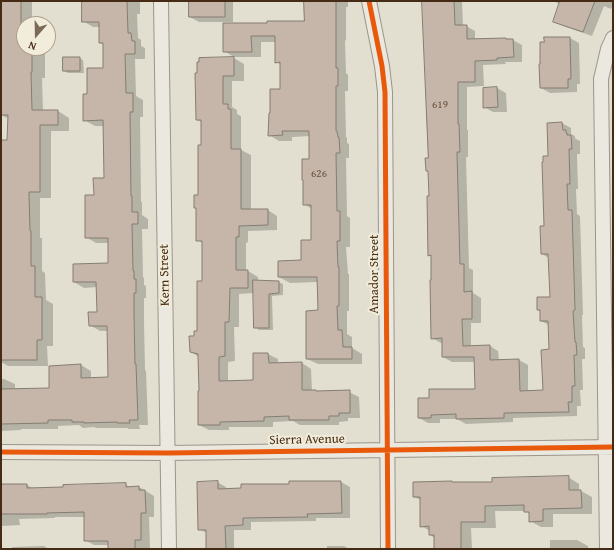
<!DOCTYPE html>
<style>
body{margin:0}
#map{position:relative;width:614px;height:550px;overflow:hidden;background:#e3dfd0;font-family:"Gentium Book Plus",serif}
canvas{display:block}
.frame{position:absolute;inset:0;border:2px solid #462b14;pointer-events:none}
.north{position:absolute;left:16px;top:16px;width:40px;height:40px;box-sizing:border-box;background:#f2eddb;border:1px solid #ad9f8b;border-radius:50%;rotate:200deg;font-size:11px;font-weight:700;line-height:16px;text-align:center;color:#462b14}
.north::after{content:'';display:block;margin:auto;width:14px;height:18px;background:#7d6a56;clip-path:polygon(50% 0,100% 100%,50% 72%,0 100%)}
</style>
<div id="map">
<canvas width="614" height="550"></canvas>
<div class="frame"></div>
<div class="north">N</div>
</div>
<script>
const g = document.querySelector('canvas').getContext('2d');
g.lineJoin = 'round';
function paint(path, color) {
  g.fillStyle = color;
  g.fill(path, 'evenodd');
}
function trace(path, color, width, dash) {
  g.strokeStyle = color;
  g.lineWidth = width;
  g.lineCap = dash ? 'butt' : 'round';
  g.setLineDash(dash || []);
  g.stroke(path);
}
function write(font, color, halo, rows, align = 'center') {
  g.font = font + ' "Gentium Book Plus",serif';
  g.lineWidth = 4;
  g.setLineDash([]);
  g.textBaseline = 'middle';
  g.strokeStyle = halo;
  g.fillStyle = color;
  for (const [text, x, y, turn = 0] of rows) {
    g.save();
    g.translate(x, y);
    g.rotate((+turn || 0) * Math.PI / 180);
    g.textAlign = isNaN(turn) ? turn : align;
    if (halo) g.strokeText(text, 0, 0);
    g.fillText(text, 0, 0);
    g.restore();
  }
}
paint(new Path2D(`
 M1 1H32V24H24V48H45V78H42L43 111H58L69 118V131H51V198H40V238H42V271L45 273 46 300 53 304V346H47L48 366H8L1 362V141H8L9 119 1 115Z
 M83 1H140V14H137L138 38 141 40V46L145 48V59H135L136 96 143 100V117H140L141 202H142V215L148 219V229H142L143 277 144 278V285L146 286V298H144V321L145 370 146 371 148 425H139L140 429H129L127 428H96L94 427 83 428 79 425 58 426V429H21V430L1 431V379H4L15 384V389H50L81 365 91 371V379L109 378 108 331H100L90 325 98 313 97 287 84 288 74 282 109 264V243H96L86 237 95 196 105 179 104 126H95L84 120 88 95 104 69V45L100 43V27H93L83 21Z
 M191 1H233V22H199L190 17Z
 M305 1H348V7H346V40L345 41 346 73 348 75V91H345L346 137 347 138V143L349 144V158H346L347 216 350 218V247H346L348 274H349V311H347V334L352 337V348L362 354V364H318L307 359 319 311 318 282 290 283 279 277 303 261 312 241V209L304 204 310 160V136L292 137V141H279L269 135 281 90V65L276 62V42H261V57H234L224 51V24L305 22Z
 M423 1H462L463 26H466L475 31V40L506 39 508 40H513L522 45V62H505L506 64 483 65 484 86 467 87V130H468V157H466L469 268 473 270V293L481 298V323H471V347L490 346 498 351 499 360H519L528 365V392L544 391 550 350 549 325 541 321V311L538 310 551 298 549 258 542 254 545 227 549 157 562 123 571 128V134L575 136V138L576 139 580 141V154H577L578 189H576L577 214 580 216 583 315H582L583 347 585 348V359H582L583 390H580L581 406H577V416L513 418V422L466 424 457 419H440V423H428L419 418 430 399 476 390 475 362H452L443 357V343H441L432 338V257L429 255 430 197 429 172 427 171 429 159Z
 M553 1H613V4L611 9 604 6 592 36 563 26 554 21 560 4Z
 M545 38H570L579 43 580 84H577V92L550 93 541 88Z
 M79 58 83 60 84 73H68L64 71Z
 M234 58 244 64V81H232V107L237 110V114L241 116V150L251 155V210H268L277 216V230L248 231V242L246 243V271H248L258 277V281L278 282 283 284V295L272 296 273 330H259L255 327 254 293 239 294V327H234L235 361 228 362V382L254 381V354H268L278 359V364L302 363 311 369 312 391H316L317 392H349L359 397 360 418H348V421L339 422V425H300L293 421 273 422V427H229V430H209L199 425 200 392 199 357 191 352 195 337 198 332 204 282 203 243 197 240 202 146V122L197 120 196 74Z
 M484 88H497L506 93 507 112H493L484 107Z
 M568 477 579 484V491H581L592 497V514H553V527H541L530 521V514L525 511H495L496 528H471L472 549H435V538L430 535V531L421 526V500L414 497V483H493Z
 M217 482 226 487V490L341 482 350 487V518H316V521L251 522V530H234V549H207V533L199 529Z
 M125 484 131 488 139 487 154 496V517H149L150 549H109V545H94L85 540V517H55V518L19 519 20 525 1 526V485H27L34 489Z
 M550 540H577L588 546V549H547H550Z
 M44 546 49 549H12V547Z
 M327 546H344L349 549H327Z`), '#0003');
const building = new Path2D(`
 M1 1H21V25H24V48H32V72H31L32 110H58V125H40V192H29L30 231H31V266H35V297H42V340H37V360H1V140H7L8 115H1Z
 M82 1H127L128 33H131L132 41H135V54H125L126 93H133V112H130L131 196H132V212H138V224H132L133 271H134V279H136V293H134V314L135 364H136L138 420H129L130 423H117V422L84 423V422H72V420H48V423L1 424V389L49 388V366L81 364V378L108 377 107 326H89L88 312H97L96 282H73V264L108 263V238H85V195H94L93 178H104L103 120 83 121V94H87V68H103V43H99V22H82Z
 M189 1H225V17H189Z
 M304 1H336V68H338V86H336V131H337L338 137H339L340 153H336L337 211H340V241H337L338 267H339V306H337L338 330H342L343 347H352V359H306V311L318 310 317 277H278V261L301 260V240H311V205H303V180H302V159H309V131H282L283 135 268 136 269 113H270V89H280V62L275 63V36H251L252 52H223V23H267V21H304Z
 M422 1H454L455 25H467V39L506 38V39H513L514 57 497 58V60L475 61V82H458V124H459L460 152H457L460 264H464V292L472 291V319H462L463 346 490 345V360L519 359 520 391 543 390 541 350 549 349 548 321H540V310H537V297H550L548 254H541L540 226H544L542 162H543V156H548L547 123 562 122 563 130H566V133H567V135H571L572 149H569L570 184H567L568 210H572L575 310 573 311 575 342H576L577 355H574L575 386H572V402H568L569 412 504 413V418L456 419V414L431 415V418H418V398H429V389H475L474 357H442V338L431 339 430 280H431V255L428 256 427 196H429L428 171H426L425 158H428Z
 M560 1H595L583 32 553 22Z
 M544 37H570L571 79H568V88H540L539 64H540V42H544Z
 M63 57H80V71H63Z
 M234 57V76H223V104H228V109H231V149H241V209H268V225L239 226V237H236V270H248V288H230L229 322H225V356L219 357V381L253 380V353H268L269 363 302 362V390H316V391L350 390V413H339V416H329V420H289V416L264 417V421L220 422V425H198V391H199L198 357V354L190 352 189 336H194V331H197V281H202V241H196V208H194V195H198V145H201V120H196L195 73H197V62H199V58Z
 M497 87 498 107 483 108V88Z
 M253 280 279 281V293L269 294V328H254Z
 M569 476V490H581L582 508 543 509V521L529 522V512H524V505L485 506V522H461V549H434V535H429V526L420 527V497H413V482L452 481V482H492V478Z
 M218 481V489L241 488V484H289V481H341L342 513 307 514 308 517 243 518V525L225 526 226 549H206V530H198L197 482Z
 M126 483V487L139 486V490H145L146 513H141V540H135V549H108V541H84V512L47 513V514H1V484H27V488L63 487V485Z`);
paint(building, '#c6b6aa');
trace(building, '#847d71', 1);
const street = new Path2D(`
 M161 1 169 549
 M369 1 382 66 385 92 388 549
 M1 452 168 453 613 447
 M607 549 601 79 608 49 613 38`);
trace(street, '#9b958a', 16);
trace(street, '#eae8df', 14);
trace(new Path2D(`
 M369 1 382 66 385 92 388 549
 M1 452 168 453 613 447`), '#e8590c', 5);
write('11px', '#664e3a', null, [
 ["619",440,105],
 ["626",319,174]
]);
write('13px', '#462b14', '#f2eddb', [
 ["Amador Street",375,274,-90],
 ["Kern Street",165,275,-91],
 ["Sierra Avenue",307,440,-1]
]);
</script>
